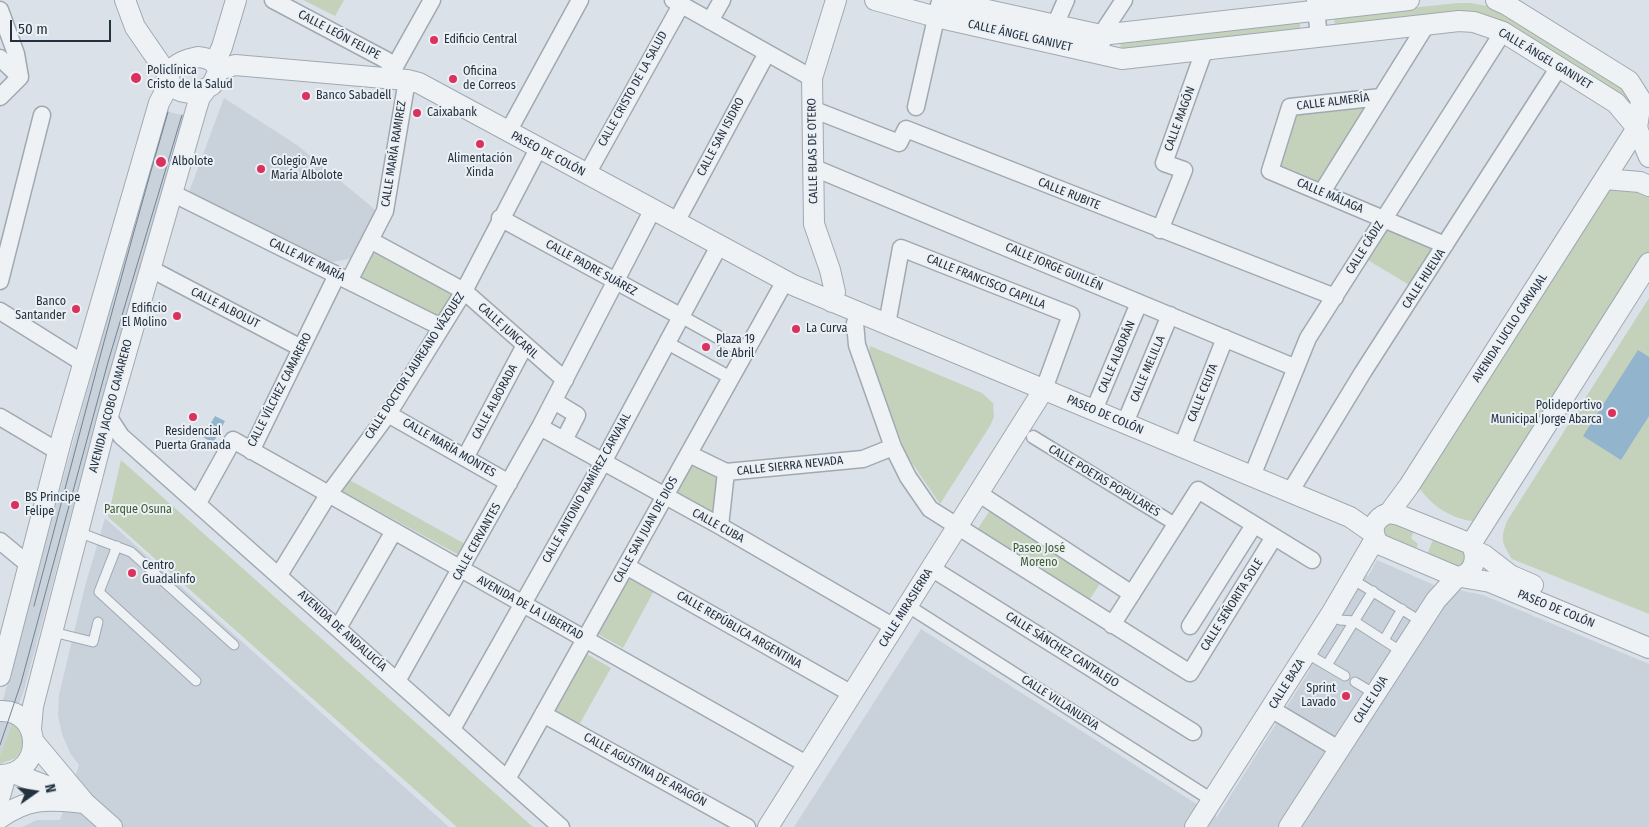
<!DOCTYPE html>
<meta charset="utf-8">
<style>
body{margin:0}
#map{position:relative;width:1649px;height:827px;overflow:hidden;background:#dbe1e8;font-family:"Fira Sans Condensed",sans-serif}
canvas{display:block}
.north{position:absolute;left:10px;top:767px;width:50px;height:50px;-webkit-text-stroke:4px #ebf0f5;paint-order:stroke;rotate:77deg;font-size:14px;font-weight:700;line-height:20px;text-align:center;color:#24313f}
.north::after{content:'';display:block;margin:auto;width:18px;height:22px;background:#24313f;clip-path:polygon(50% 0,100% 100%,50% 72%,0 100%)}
.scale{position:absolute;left:10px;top:20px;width:101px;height:22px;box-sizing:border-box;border:2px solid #24313f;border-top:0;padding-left:6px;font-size:15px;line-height:18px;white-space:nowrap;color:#24313f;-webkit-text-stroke:4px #ebf0f5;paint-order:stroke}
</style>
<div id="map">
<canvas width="1649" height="827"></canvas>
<div class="north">N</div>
<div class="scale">50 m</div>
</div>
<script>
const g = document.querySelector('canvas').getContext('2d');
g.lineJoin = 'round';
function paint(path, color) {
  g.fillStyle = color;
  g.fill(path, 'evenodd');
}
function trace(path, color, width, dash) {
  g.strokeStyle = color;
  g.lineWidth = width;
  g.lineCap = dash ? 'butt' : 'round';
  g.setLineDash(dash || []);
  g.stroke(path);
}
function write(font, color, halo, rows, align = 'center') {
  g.font = font + ' "Fira Sans Condensed",sans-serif';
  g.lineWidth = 4;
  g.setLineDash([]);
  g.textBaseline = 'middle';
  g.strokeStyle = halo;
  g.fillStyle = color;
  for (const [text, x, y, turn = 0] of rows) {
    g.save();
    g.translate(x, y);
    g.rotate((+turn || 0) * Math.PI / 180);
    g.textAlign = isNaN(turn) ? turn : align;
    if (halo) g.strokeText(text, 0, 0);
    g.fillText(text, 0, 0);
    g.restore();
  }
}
paint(new Path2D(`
 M224 98 297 145 378 212 353 258 332 262 189 192Z
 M166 111 185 116 91 440 24 690 0 756V711L118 278Z
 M105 518 249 648 449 827H22L37 820H60L79 765 70 753 62 734 58 716 59 695 85 586Z
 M1377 560 1434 585 1483 595 1649 664V827H794L921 629 1217 817 1310 670 1305 666 1363 573 1368 576Z`), '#c9d1da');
paint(new Path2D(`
 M303 0H344L335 16Z
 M1458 3H1471L1497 8 1631 92V102L1628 104 1504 26 1335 30 1334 16Z
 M1299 19 1301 33 1121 52 1120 38Z
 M1366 106 1318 181 1278 164 1297 113Z
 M1607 185 1649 192V251L1633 281 1480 522C1452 520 1431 507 1416 483Z
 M1386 227 1433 249 1411 286 1366 259Z
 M373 251 453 293 440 318 359 278Z
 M1649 298V614L1512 559C1502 543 1500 540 1507 521Z
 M870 346 982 393 993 403 994 417 990 426 940 504 906 454 869 354Z
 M121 460 533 827H457L108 517Z
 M690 463 721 477 715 517 673 492Z
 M346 478 465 544 459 555 340 490Z
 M992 507 1103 579 1086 605 975 533Z
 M1389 522 1415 529 1411 538 1418 544 1415 552 1384 537V528Z
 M1434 537 1463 550 1466 557 1460 568 1426 557Z
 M628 574 655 589 623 648 596 633Z
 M585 653 611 668 579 725 553 711Z
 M12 723C24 733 26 746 16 758L0 764V756Z`), '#c4d2bb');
paint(new Path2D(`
 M1638 350 1649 357V416L1621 460 1583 436Z
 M215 416 225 421 213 443 203 437Z`), '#92b4cc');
const service = new Path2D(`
 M78 532 131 552 234 645
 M117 546 99 592 196 681
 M1352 579 1422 622
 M1331 614 1340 620 1354 621 1402 652
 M53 632 93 642 98 622
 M1384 640 1402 609
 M1306 653 1345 676
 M1327 665 1373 591
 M1355 682 1375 694`);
const pedestrian = new Path2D(`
 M682 317 745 352
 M667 343 731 378
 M1033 437 1175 524
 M908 606 1212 800`);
const minor = new Path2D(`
 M273 0 386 60 394 68 396 79
 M673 0 812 78
 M1315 0 1319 37
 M0 10 16 54 20 77
 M710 21 722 0
 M1054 37 1055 25 1066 0
 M1102 43 1101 35 1124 0
 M0 58 20 77
 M394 68 432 0
 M0 97 20 77
 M1381 97 1290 107 1270 171 1445 245
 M916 107 939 5
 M812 109 899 143 906 129 1335 297
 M508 132 580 0
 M812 167 1296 368
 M587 174 681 5
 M1322 192 1425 27
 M172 193 441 327
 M500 218 682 317
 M676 222 767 53
 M1160 230 1184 170 1164 163 1204 51
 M370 240 464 291 565 380
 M149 268 301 348
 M0 281 42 115
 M349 281 385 211 407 80
 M0 311 83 363
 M859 313 855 323 857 345 893 447 908 477 930 509 1190 673 1274 537
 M887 324 901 248 1071 315 1044 389
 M554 401 577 415 564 440
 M1094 410 1139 303
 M388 414 509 483
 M108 416 121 436 561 827
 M0 417 59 452
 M1125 423 1170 315
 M540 427 720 526 894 627
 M1182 447 1225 338
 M251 451 337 275
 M689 454 726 472 863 459 893 447
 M465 458 524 347
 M1252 476 1308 338 1503 32
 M1290 492 1363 372 1559 67
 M978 493 1132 594
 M198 503 233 440 808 765
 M720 526 726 472
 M0 541 29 565
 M626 566 852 694
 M931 568 1193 732
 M279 575 328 495 388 414 464 291 538 149
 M1112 625 1198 490 1312 560
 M1190 626 1254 525
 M338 628 394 531
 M397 681 540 427 653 209
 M1271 709 1340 750
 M543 714 747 827
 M452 729 603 462 719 246
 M507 779 785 281`);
const tertiary = new Path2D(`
 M125 0 135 27 168 75
 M875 0 936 17 1122 59 1459 21 1474 22 1503 32 1616 103 1637 128 1649 157
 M942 0 1101 35 1409 0
 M198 57C209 58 214 61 219 70L212 85C176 110 144 67 198 57Z
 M215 62 222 47 236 0
 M219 70 235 65 407 80 419 83 793 285 1350 517 1373 533
 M1605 179 1640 182 1649 186
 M832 302 835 292 830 270 814 224 812 78 836 0
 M1389 513 1409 486 1637 128 1641 100 1629 81 1507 5 1496 0
 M1389 513 1399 515 1471 544C1479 557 1474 575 1457 577L1379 544C1369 531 1374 518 1389 513Z
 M1471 544 1649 263
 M1475 551 1484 555 1510 575 1533 585
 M1461 577 1490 582 1649 648
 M0 676 62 437 159 103 169 84
 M0 711C43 709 45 775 0 775
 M31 729 33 706 108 416 196 110 200 97 207 88
 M34 742 85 803 112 827
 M13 773 70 795
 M0 796 6 775
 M0 818C30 796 51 800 85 803
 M768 827 1044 389
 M1195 827 1331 614 1375 539
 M1289 827 1436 600 1457 577`);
trace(service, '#a0a9b2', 11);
trace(pedestrian, '#a0a9b2', 15);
trace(minor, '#a0a9b2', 19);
trace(tertiary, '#a0a9b2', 22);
trace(service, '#eef2f5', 9);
trace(pedestrian, '#eef2f5', 12);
trace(minor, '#eef2f5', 16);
trace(tertiary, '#eef2f5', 20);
trace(new Path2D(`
 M34 606C78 441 120 276 168 112
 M0 745 21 683 108 362 182 115`), '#738393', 1);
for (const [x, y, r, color] of [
 [434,40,5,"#dc315d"],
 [136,78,6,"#dc315d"],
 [453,79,5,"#dc315d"],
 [306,96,5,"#dc315d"],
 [417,113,5,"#dc315d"],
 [480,144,5,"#dc315d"],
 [161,162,6,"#dc315d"],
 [261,169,5,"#dc315d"],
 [76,309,5,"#dc315d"],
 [177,316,5,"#dc315d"],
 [796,329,5,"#dc315d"],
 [706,347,5,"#dc315d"],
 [1612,413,5,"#dc315d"],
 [193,417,5,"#dc315d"],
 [15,505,5,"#dc315d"],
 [132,573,5,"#dc315d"],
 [1346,696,5,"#dc315d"]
]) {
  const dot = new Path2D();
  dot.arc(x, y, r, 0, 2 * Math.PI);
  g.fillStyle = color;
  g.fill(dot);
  trace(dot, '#ebf0f5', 2);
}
write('12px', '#24313f', '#ebf0f5', [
 ["CALLE LEÓN FELIPE",339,35,28],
 ["CALLE ÁNGEL GANIVET",1020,36,13],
 ["CALLE ÁNGEL GANIVET",1545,59,31],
 ["CALLE CRISTO DE LA SALUD",633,89,-61],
 ["CALLE ALMERÍA",1333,102,-7],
 ["CALLE MAGÓN",1180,119,-70],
 ["CALLE SAN ISIDRO",721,137,-62],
 ["CALLE BLAS DE OTERO",813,151,-91],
 ["CALLE MARÍA RAMIREZ",394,154,-81],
 ["PASEO DE COLÓN",548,154,28],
 ["CALLE RUBITE",1069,194,22],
 ["CALLE MÁLAGA",1330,196,23],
 ["CALLE CÁDIZ",1365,248,-58],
 ["CALLE AVE MARÍA",307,260,26],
 ["CALLE JORGE GUILLÉN",1054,267,23],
 ["CALLE PADRE SUÁREZ",591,268,29],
 ["CALLE HUELVA",1424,279,-57],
 ["CALLE FRANCISCO CAPILLA",986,282,22],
 ["CALLE ALBOLUT",225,308,27],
 ["AVENIDA LUCILO CARVAJAL",1510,328,-57],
 ["CALLE JUNCARIL",508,331,42],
 ["CALLE ALBORÁN",1117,357,-67],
 ["CALLE DOCTOR LAUREANO VÁZQUEZ",415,366,-57],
 ["CALLE MELILLA",1148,369,-67],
 ["CALLE VÍLCHEZ CAMARERO",280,390,-63],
 ["CALLE CEUTA",1203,393,-68],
 ["CALLE ALBORADA",495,402,-62],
 ["AVENIDA JACOBO CAMARERO",111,406,-75],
 ["PASEO DE COLÓN",1105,415,23],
 ["CALLE MARÍA MONTES",449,448,30],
 ["CALLE SIERRA NEVADA",790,466,-6],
 ["CALLE POETAS POPULARES",1104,481,31],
 ["CALLE ANTONIO RAMÍREZ CARVAJAL",587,488,-61],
 ["CALLE CUBA",718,526,29],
 ["CALLE SAN JUAN DE DIOS",646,530,-61],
 ["CALLE CERVANTES",477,542,-61],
 ["CALLE SEÑORITA SOLE",1232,605,-58],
 ["AVENIDA DE LA LIBERTAD",530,608,29],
 ["CALLE MIRASIERRA",906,608,-58],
 ["PASEO DE COLÓN",1556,609,22],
 ["CALLE REPÚBLICA ARGENTINA",739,630,30],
 ["AVENIDA DE ANDALUCÍA",342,631,42],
 ["CALLE SÁNCHEZ CANTALEJO",1062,650,32],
 ["CALLE BAZA",1287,684,-58],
 ["CALLE LOJA",1371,700,-58],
 ["CALLE VILLANUEVA",1060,703,33],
 ["CALLE AGUSTINA DE ARAGÓN",645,770,29]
]);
write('12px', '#24313f', '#ebf0f5', [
 ["Edificio Central",444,40],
 ["Policlínica",147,71],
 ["Cristo de la Salud",147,85],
 ["Oficina",463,72],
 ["de Correos",463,86],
 ["Banco Sabadell",316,96],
 ["Caixabank",427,113],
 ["Alimentación",480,159,"center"],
 ["Xinda",480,173,"center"],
 ["Albolote",172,162],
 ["Colegio Ave",271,162],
 ["María Albolote",271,176],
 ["Banco",66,302,"right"],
 ["Santander",66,316,"right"],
 ["Edificio",167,309,"right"],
 ["El Molino",167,323,"right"],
 ["La Curva",806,329],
 ["Plaza 19",716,340],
 ["de Abril",716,354],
 ["Polideportivo",1602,406,"right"],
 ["Municipal Jorge Abarca",1602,420,"right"],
 ["Residencial",193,432,"center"],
 ["Puerta Granada",193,446,"center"],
 ["BS Principe",25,498],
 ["Felipe",25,512],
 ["Centro",142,566],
 ["Guadalinfo",142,580],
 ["Sprint",1336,689,"right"],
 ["Lavado",1336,703,"right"]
], 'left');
write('12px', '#3d5c30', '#ebf0f5', [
 ["Parque Osuna",138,510],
 ["Paseo José",1039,549],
 ["Moreno",1039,563]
]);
</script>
